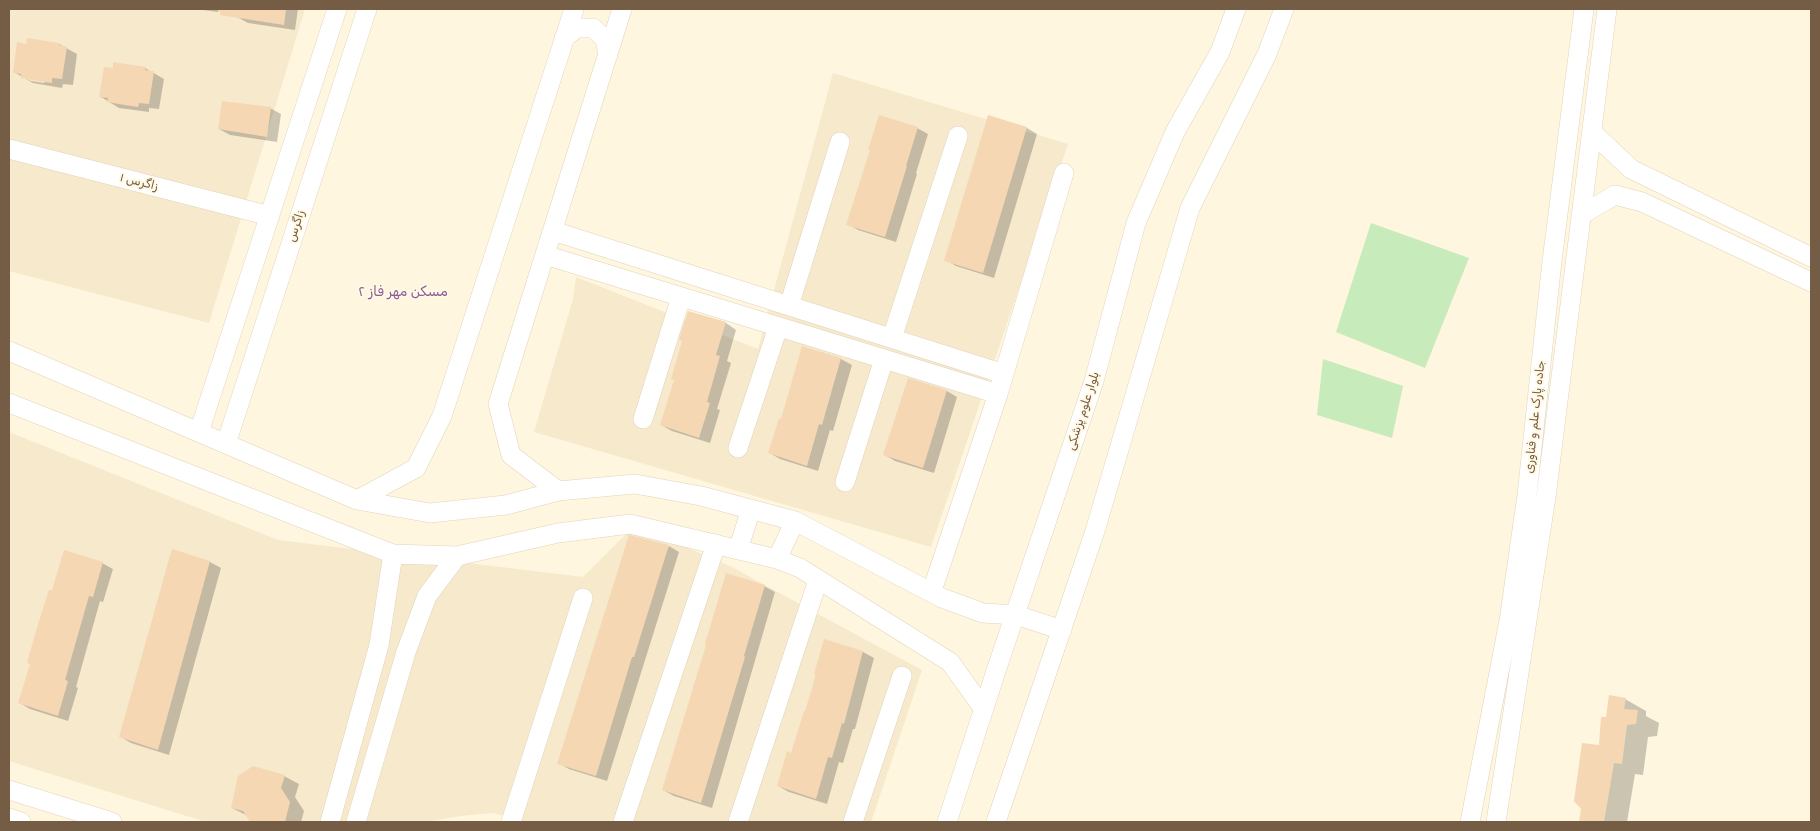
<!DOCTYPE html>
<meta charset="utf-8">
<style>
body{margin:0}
#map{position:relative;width:1820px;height:831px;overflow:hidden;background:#fef6de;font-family:Rubik,sans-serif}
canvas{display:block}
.frame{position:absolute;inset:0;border:10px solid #755d45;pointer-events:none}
</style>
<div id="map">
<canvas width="1820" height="831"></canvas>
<div class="frame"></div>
</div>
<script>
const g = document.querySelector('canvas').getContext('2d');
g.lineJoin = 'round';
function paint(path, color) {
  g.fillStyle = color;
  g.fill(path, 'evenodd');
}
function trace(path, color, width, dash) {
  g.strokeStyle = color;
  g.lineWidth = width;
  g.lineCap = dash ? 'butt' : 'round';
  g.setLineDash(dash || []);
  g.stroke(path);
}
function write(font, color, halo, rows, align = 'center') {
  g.font = font + ' Rubik,Vazirmatn,sans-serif';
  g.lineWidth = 4;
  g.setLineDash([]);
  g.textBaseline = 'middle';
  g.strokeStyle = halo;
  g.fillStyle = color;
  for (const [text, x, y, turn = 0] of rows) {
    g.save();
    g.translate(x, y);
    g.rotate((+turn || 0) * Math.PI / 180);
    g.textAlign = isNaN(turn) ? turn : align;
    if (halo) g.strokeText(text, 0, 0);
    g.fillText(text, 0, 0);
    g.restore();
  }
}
paint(new Path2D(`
 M9 9H305L209 323 9 271Z
 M833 73 1068 144 931 547 534 432 573 299 576 277 758 349Z
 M9 432 278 540 583 577 635 525 732 567 825 618 922 670 871 822H524L493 813 460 816 426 822H206L9 761Z`), '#f6e9cc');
paint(new Path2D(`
 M1371 223 1469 258 1425 368 1336 332Z
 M1323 359 1403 386 1392 438 1317 415Z`), '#c8ebbc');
paint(new Path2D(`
 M195 9H219L218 12Z
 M238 9H298L295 30 248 23 237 17Z
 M59 44 77 54 73 85 63 84 62 88 33 83 14 72ZM25 78 45 81 44 83 31 81Z
 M145 68 164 79 159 109 149 108V112L119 108 101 97Z
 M270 108 281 114 277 142 230 135 219 129Z
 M989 116 1027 128 1037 134 994 278 956 266 946 260Z
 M917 128 928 134 916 173 917 174 896 242 858 230 848 224Z
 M726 323 736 330 727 361 731 363 717 409 720 410 710 443 672 431 661 425 675 380 684 341Z
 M803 347 841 359 852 365 833 431 830 430 818 471 780 459 770 453 782 421Z
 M909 380 947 391 957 397 934 473 895 461 885 455Z
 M669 546 679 552 607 781 569 769 558 763Z
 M172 550 210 562 221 568 169 755 131 743 121 737Z
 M102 563 113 569 103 602 100 601 76 687 78 688 68 721 30 709 20 703 52 592Z
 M764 586 775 592 712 808 674 796 663 790Z
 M825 641 863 652 874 658 855 729H853L843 763 839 762 827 804 789 792 778 786 792 754 806 713Z
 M1625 699 1646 711V716L1659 723 1657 736 1648 737 1643 775 1635 774 1627 822H1580L1582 809 1607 718Z
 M284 776 299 784 295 797 304 811 301 822H251L248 816 232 808Z`), '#0003');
paint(new Path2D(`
 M220 9H286L284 25 220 15Z
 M27 38 59 43V45L67 47 62 79 52 78V83L38 81 21 78V74L13 73 17 42 26 44Z
 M113 62 146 67 145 70 154 71 149 104 139 103 138 107 125 105 107 102 108 98 99 97 104 67 113 68Z
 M222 101 271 107 267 137 218 129Z
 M879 115 918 127 906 166H907L885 237 846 225 870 150H868Z
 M988 115 1027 127 983 273 944 261Z
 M688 311 726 322 716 355 720 356 707 402 710 403 699 438 660 425 674 380 671 379 682 341 679 340Z
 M802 346 841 358 822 425 819 424 807 466 768 453 779 418 781 419Z
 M908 378 947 390 923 468 883 455Z
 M629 535 669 545 634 657H632L596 776 557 764Z
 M172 549 210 561 158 750 119 737Z
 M64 550 103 562 93 597 89 596 65 680 68 681 58 716 18 703 30 664 27 663 38 624 49 590H52Z
 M726 573 765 585 744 656 745 657 701 803 662 790 706 645 705 644Z
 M824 639 863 651 844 724 842 723 832 758 828 757 816 799 777 786 787 751 791 753 804 711H805L816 675 814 674Z
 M1609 695 1626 698 1624 709 1638 710 1636 724 1627 725 1622 764 1614 763 1604 822H1579L1581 809 1574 801 1582 743 1599 745 1601 717H1606Z
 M253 766 285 775 281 788 290 802 285 822H250L243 811 231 808 238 776Z`), '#f5d7b4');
const minor = new Path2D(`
 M564 38 577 28H593L605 39 608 55
 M1592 132 1631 169 1811 257
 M9 149 270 216
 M1581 215 1615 195 1642 202 1811 282
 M553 231 1004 374
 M545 255 998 394 1064 173
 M789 306 840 142
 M892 338 958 136
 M9 351 357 500 430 513 506 505 558 491 635 484 701 496 795 521 942 598 983 613 1016 615 1062 630
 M9 403 393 554 457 556 558 533 630 524 777 559 800 568 950 662 983 708
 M643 419 681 297
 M199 432 337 9
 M226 444 367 9
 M738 448 778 327
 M845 482 884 359
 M558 491 511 455 498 404 622 9
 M357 500 416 468 442 416 574 9
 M738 550 751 509
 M777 559 795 521
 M935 582 998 394
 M9 790 112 822
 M9 818 21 822
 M330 822 379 645 393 554
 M356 822 406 652 427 596 457 556
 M511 822 583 598
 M623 822 716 544
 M738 822 818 580
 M853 822 902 676
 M947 822 997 668 1094 381 1136 223 1175 132 1220 52 1236 9
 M996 822 1095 531 1190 208 1267 54 1284 9
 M1470 822 1509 621 1527 495 1552 261 1584 9
 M1496 822 1546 497 1607 9`);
trace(minor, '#e2d3ba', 20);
trace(minor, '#fff', 19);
write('12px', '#755d45', '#fff9e5', [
 ["زاگرس ۱",139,182,14],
 ["زاگرس",296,226,-72],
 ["بلوار علوم پزشکی",1083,411,-72],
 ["جاده پارک علم و فناوری",1535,417,-84]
]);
write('14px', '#8e6099', '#fff9e5', [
 ["مسکن مهر فاز ۲",403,292]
]);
</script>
